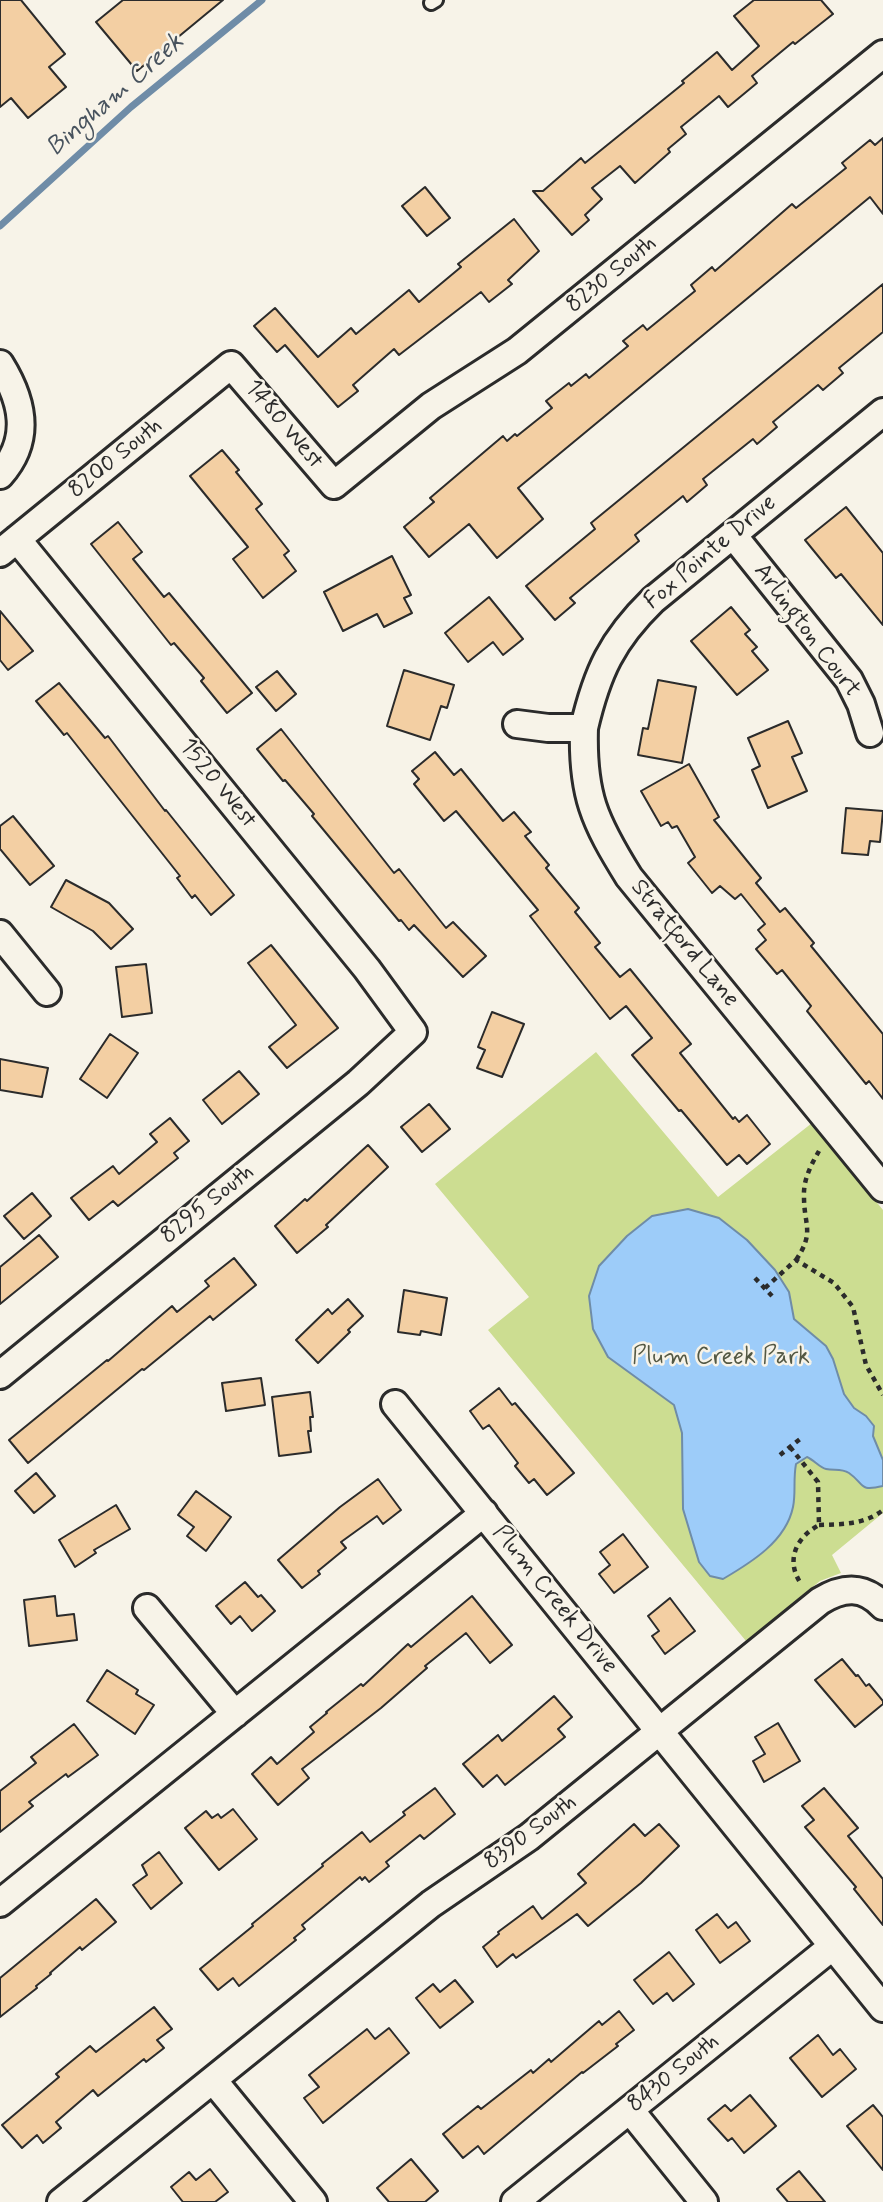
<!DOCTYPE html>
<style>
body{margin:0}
canvas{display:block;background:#f7f3e8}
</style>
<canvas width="883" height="2202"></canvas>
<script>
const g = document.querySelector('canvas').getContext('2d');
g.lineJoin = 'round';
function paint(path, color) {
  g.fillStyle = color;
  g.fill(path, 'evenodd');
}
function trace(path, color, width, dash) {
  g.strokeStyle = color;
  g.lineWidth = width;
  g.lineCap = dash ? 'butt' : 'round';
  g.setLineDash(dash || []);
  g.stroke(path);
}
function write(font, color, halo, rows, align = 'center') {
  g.font = font + ' Mynerve,sans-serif';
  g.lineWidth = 5;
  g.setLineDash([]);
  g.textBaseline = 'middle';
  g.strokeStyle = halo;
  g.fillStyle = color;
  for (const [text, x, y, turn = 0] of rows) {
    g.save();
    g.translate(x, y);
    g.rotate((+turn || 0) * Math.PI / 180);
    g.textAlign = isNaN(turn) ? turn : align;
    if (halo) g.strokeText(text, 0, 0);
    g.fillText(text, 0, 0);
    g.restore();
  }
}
paint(new Path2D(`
 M596 1052 718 1197 812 1123 883 1210V1513L832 1555 841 1573 820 1581 746 1641 488 1330 529 1297 435 1184Z`), '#ccdd91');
const water = new Path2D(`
 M688 1209 719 1218 747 1240 775 1270 789 1292 794 1319 826 1346 833 1359 844 1394 854 1408 866 1416 874 1426 873 1436 883 1460V1486C858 1492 865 1484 849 1473 841 1468 834 1471 826 1469 820 1468 814 1460 807 1457L796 1464C793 1480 796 1493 793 1507 786 1541 752 1562 723 1579L710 1576 699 1562 683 1509 682 1433 674 1405 608 1357 593 1329 589 1296 599 1266 627 1236 652 1216Z`);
paint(water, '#9dccf9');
trace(water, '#6f8ca7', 2);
trace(new Path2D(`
 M0 226 131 107 262 0`), '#6f8ca7', 7);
const building = new Path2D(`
 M0 0H21L65 54 49 67 66 87 28 118 11 98 0 107Z
 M123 0H223L137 71 96 22Z
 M754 0H821L833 14 795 44 793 42 752 76 757 83 728 107 719 96 681 127 686 134 668 149 670 152 635 183 620 166 592 188 602 199 585 215 589 220 572 235 533 191H543L581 158 585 163 684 83 682 81 717 52 732 70 759 46 734 16Z
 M883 138V214L870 197 518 488 543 519 497 558 469 524 429 557 404 527 434 502 430 498 503 436 507 441 515 434 517 436 552 408 546 401 569 383 571 386 586 374 589 378 628 346 623 341 643 325 647 330 695 291 691 285 712 267 715 271 792 204 796 208 846 168 842 163 870 140 875 145Z
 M425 187 450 218 427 236 402 206Z
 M514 219 539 251 508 280 512 284 489 302 481 292 399 355 394 349 353 385 358 391 338 407 285 345 277 352 254 326 275 308 318 357 351 328 356 334 409 290 419 302 461 267 458 264Z
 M883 284V332L839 368 843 373 823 390 818 385 773 422 777 427 757 444 753 439 703 479 707 485 687 502 683 496 635 535 639 541 570 598 575 603 555 620 526 586 595 529 591 523Z
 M222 450 239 470 236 472 262 504 256 509 289 551 284 555 296 571 263 598 233 559 248 547 190 476Z
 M846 507 883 553V625L841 574 836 578 805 540Z
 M118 522 142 552 133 559 164 597 169 593 252 693 227 713 201 681 204 678 174 643 171 645 91 544Z
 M392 556 411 595 404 598 412 613 384 627 377 614 343 631 324 592Z
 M489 597 523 639 503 655 493 642 468 662 445 633Z
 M731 607 750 630 745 634 757 647 752 651 768 670 737 695 691 641Z
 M0 611 33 651 8 670 0 660Z
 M404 670 454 685 447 708 441 706 430 740 387 726Z
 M277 671 296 694 276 711 256 687Z
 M658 680 696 687 682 763 638 755 643 728 648 729Z
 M59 683 105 738 108 736 165 811 166 810 234 895 211 915 195 895 192 898 177 878 180 876 67 733 64 735 36 701Z
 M788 721 802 753 792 757 807 791 768 808 752 770 760 766 748 738Z
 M281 729 394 873 399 869 446 928 453 922 486 956 463 977 414 925 409 930 401 920 399 921 312 816 314 814 285 780 283 781 257 749Z
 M435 752 454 775 461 769 503 821 514 812 531 832 525 836 549 865 546 868 579 908 575 912 600 943 595 947 620 977 630 969 691 1044 680 1053 733 1119 735 1117 739 1122 747 1115 770 1144 747 1164 739 1155 727 1165 681 1110 679 1111 632 1055 652 1038 626 1006 610 1019 530 916 538 910 456 811 444 821 414 784 419 779 412 771Z
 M689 764 719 817 714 820 761 878 756 883 780 912 785 908 814 943 811 946 883 1034V1099L869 1081 866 1084 807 1011 811 1006 782 970 777 974 756 949 766 940 758 930 765 924 741 894 735 899 720 886 712 893 688 863 695 857 677 826 672 828 668 822 661 826 641 791Z
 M846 808 883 811 880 842 870 841 868 855 842 853Z
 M13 816 54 866 30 885 0 849V826Z
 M66 880 109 903 133 929 111 949 93 931 51 907Z
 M271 945 338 1028 287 1068 269 1047 296 1025 248 963Z
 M146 964 152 1013 122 1017 116 967Z
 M492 1012 524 1024 502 1077 477 1068 485 1050 478 1047Z
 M110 1034 138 1053 107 1098 80 1079Z
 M0 1059 48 1068 42 1097 0 1090Z
 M239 1071 259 1094 222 1124 203 1100Z
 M429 1104 450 1129 422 1152 401 1127Z
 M170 1118 189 1141 174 1153 178 1158 118 1206 113 1201 89 1220 71 1198 113 1166 119 1174 157 1142 150 1134Z
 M368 1145 388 1167 326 1225 328 1227 297 1253 275 1226 305 1199 307 1201Z
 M32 1193 51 1216 24 1239 4 1216Z
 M39 1235 58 1257 0 1304V1267Z
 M234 1258 256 1285 213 1320 210 1316 144 1370 142 1369 28 1463 9 1440 107 1360 108 1361 172 1306 177 1312 209 1286 205 1281Z
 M404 1290 447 1298 441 1335 421 1331 420 1335 398 1332Z
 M348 1299 363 1316 348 1330 350 1332 318 1363 296 1340 328 1309 332 1314Z
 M261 1378 265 1405 226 1411 222 1383Z
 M499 1388 512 1405 515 1403 574 1473 547 1495 534 1479 529 1483 515 1466 518 1463 489 1425 483 1429 470 1411Z
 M310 1392 313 1417H310L311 1431H308L311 1452 279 1456 272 1397Z
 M36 1473 55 1496 34 1513 15 1491Z
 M378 1479 401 1510 383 1524 377 1516 341 1542 346 1548 318 1571 320 1574 302 1588 278 1560 340 1507Z
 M196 1491 231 1517 206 1551 187 1536 194 1527 178 1515Z
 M116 1505 130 1529 94 1550 96 1553 75 1567 59 1540Z
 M623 1534 648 1567 614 1593 599 1574 610 1565 600 1552Z
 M245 1582 258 1597 261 1595 275 1611 252 1631 240 1616 231 1624 216 1606Z
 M55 1596 57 1616 74 1614 77 1640 29 1646 24 1600Z
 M472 1596 512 1645 490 1663 466 1633 425 1666 427 1668 381 1708 302 1769 309 1778 278 1805 252 1774 271 1757 277 1764 314 1732 310 1727 327 1713 326 1712 361 1684 363 1686 408 1644 411 1647Z
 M670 1598 695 1631 665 1654 652 1636 659 1631 648 1616Z
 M842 1659 856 1676 858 1675 866 1686 869 1684 883 1701V1704L855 1727 815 1680Z
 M107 1670 138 1690 136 1694 154 1705 135 1734 87 1701Z
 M554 1696 572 1717 558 1729 565 1737 505 1785 497 1775 483 1787 463 1764 498 1735 502 1741Z
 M778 1723 800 1761 764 1782 753 1761 765 1754 755 1737Z
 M74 1724 98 1755 68 1777 66 1774 29 1802 33 1806 0 1832V1791L36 1763 31 1757Z
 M435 1788 455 1814 424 1839 420 1835 386 1862 389 1866 369 1882 365 1877 362 1880 360 1877 302 1925 305 1929 294 1938 296 1940 239 1986 233 1978 218 1990 200 1969 253 1926 252 1924 323 1866 322 1864 362 1832 370 1842 405 1815 403 1812Z
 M824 1788 858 1828 848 1836 883 1879V1925L854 1889 856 1887 805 1827 814 1820 802 1806Z
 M233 1809 257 1839 219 1870 185 1828 206 1811 212 1818 218 1814 221 1818Z
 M634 1824 645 1836 659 1824 679 1846 641 1883 588 1926 577 1914 516 1958 513 1954 497 1967 483 1947 499 1934 498 1932 533 1906 542 1919 586 1883 578 1874Z
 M159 1852 182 1883 151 1909 133 1885 147 1875 142 1865Z
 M96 1899 116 1922 82 1950 80 1947 50 1973 51 1974 36 1986 37 1988 0 2017V1978Z
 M717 1914 728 1928 736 1922 750 1941 720 1963 696 1930Z
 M669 1952 694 1984 673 2001 667 1993 653 2004 634 1980Z
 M455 1980 473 2002 440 2028 416 1998 433 1984 440 1992Z
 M154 2007 172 2029 157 2040 164 2048 146 2062 144 2059 98 2096 93 2090 56 2122 61 2128 43 2143 37 2135 22 2148 2 2125 59 2077 56 2074 90 2046 96 2052Z
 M619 2011 634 2030 616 2044 618 2046 583 2073 582 2072 484 2154 478 2146 463 2158 443 2134 478 2106 481 2109 531 2070 533 2073 549 2059 551 2062 599 2021 602 2025Z
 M389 2028 409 2053 323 2123 304 2098 319 2087 309 2075 367 2029 375 2039Z
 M818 2035 833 2055 840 2049 856 2069 822 2097 790 2058Z
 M750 2095 776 2126 744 2153 732 2138 728 2141 708 2119 725 2105 731 2111Z
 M873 2105 883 2117V2170L847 2126Z
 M411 2159 438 2191 425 2202H389L377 2188Z
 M210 2169 228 2192 215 2202H183L171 2187 189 2172 196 2180Z
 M799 2171 825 2202H788L777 2189Z`);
paint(building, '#f3cfa3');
trace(building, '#2b2b2b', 2);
const service = new Path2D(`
 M431 3 436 0`);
const minor = new Path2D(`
 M0 364C23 401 32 439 0 475
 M733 535 849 680 861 704 870 733
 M0 553 231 365 334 485 431 406 517 351 883 54
 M517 724 548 728H584C582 794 594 821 629 877L883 1188
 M584 728C597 672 612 640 653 600L883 412
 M0 934 47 992
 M0 1375 358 1083 413 1032 367 969 17 539
 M395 1404 883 2008
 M147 1608 235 1714
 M0 1903 484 1513
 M213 2080 313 2202
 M630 2110 704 2202
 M61 2202 431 1904 529 1837 820 1601C843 1587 863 1585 883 1606
 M515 2202 833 1946`);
trace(service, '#2b2b2b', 18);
trace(minor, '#2b2b2b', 32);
trace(new Path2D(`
 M796 1260C815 1232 804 1226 804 1197 803 1180 811 1165 819 1151
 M755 1278 772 1296
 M765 1288 796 1260 834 1283 853 1307 866 1365 883 1395
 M790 1447 818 1482 819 1525C795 1538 785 1562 802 1585
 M780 1455 800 1439
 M819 1525C842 1524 864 1525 883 1510`), '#2b2b2b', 4.5, [5, 5]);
trace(service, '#f7f3e8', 12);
trace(minor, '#f7f3e8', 26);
write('24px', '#2b2b2b', '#f7f3e8', [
 ["8230 South",612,275,-39],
 ["1480 West",283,425,50],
 ["8200 South",116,459,-39],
 ["Fox Pointe Drive",711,553,-40],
 ["Arlington Court",806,631,53],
 ["1520 West",217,784,51],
 ["Stratford Lane",684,944,51],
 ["8295 South",208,1205,-39],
 ["Plum Creek Drive",554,1600,51],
 ["8390 South",531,1833,-37],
 ["8430 South",674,2074,-39]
]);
write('24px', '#535844', '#f7f3e8', [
 ["Plum Creek Park",721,1358]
]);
write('italic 26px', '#48535e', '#f7f3e8', [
 ["Bingham Creek",116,96,-41]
]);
</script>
